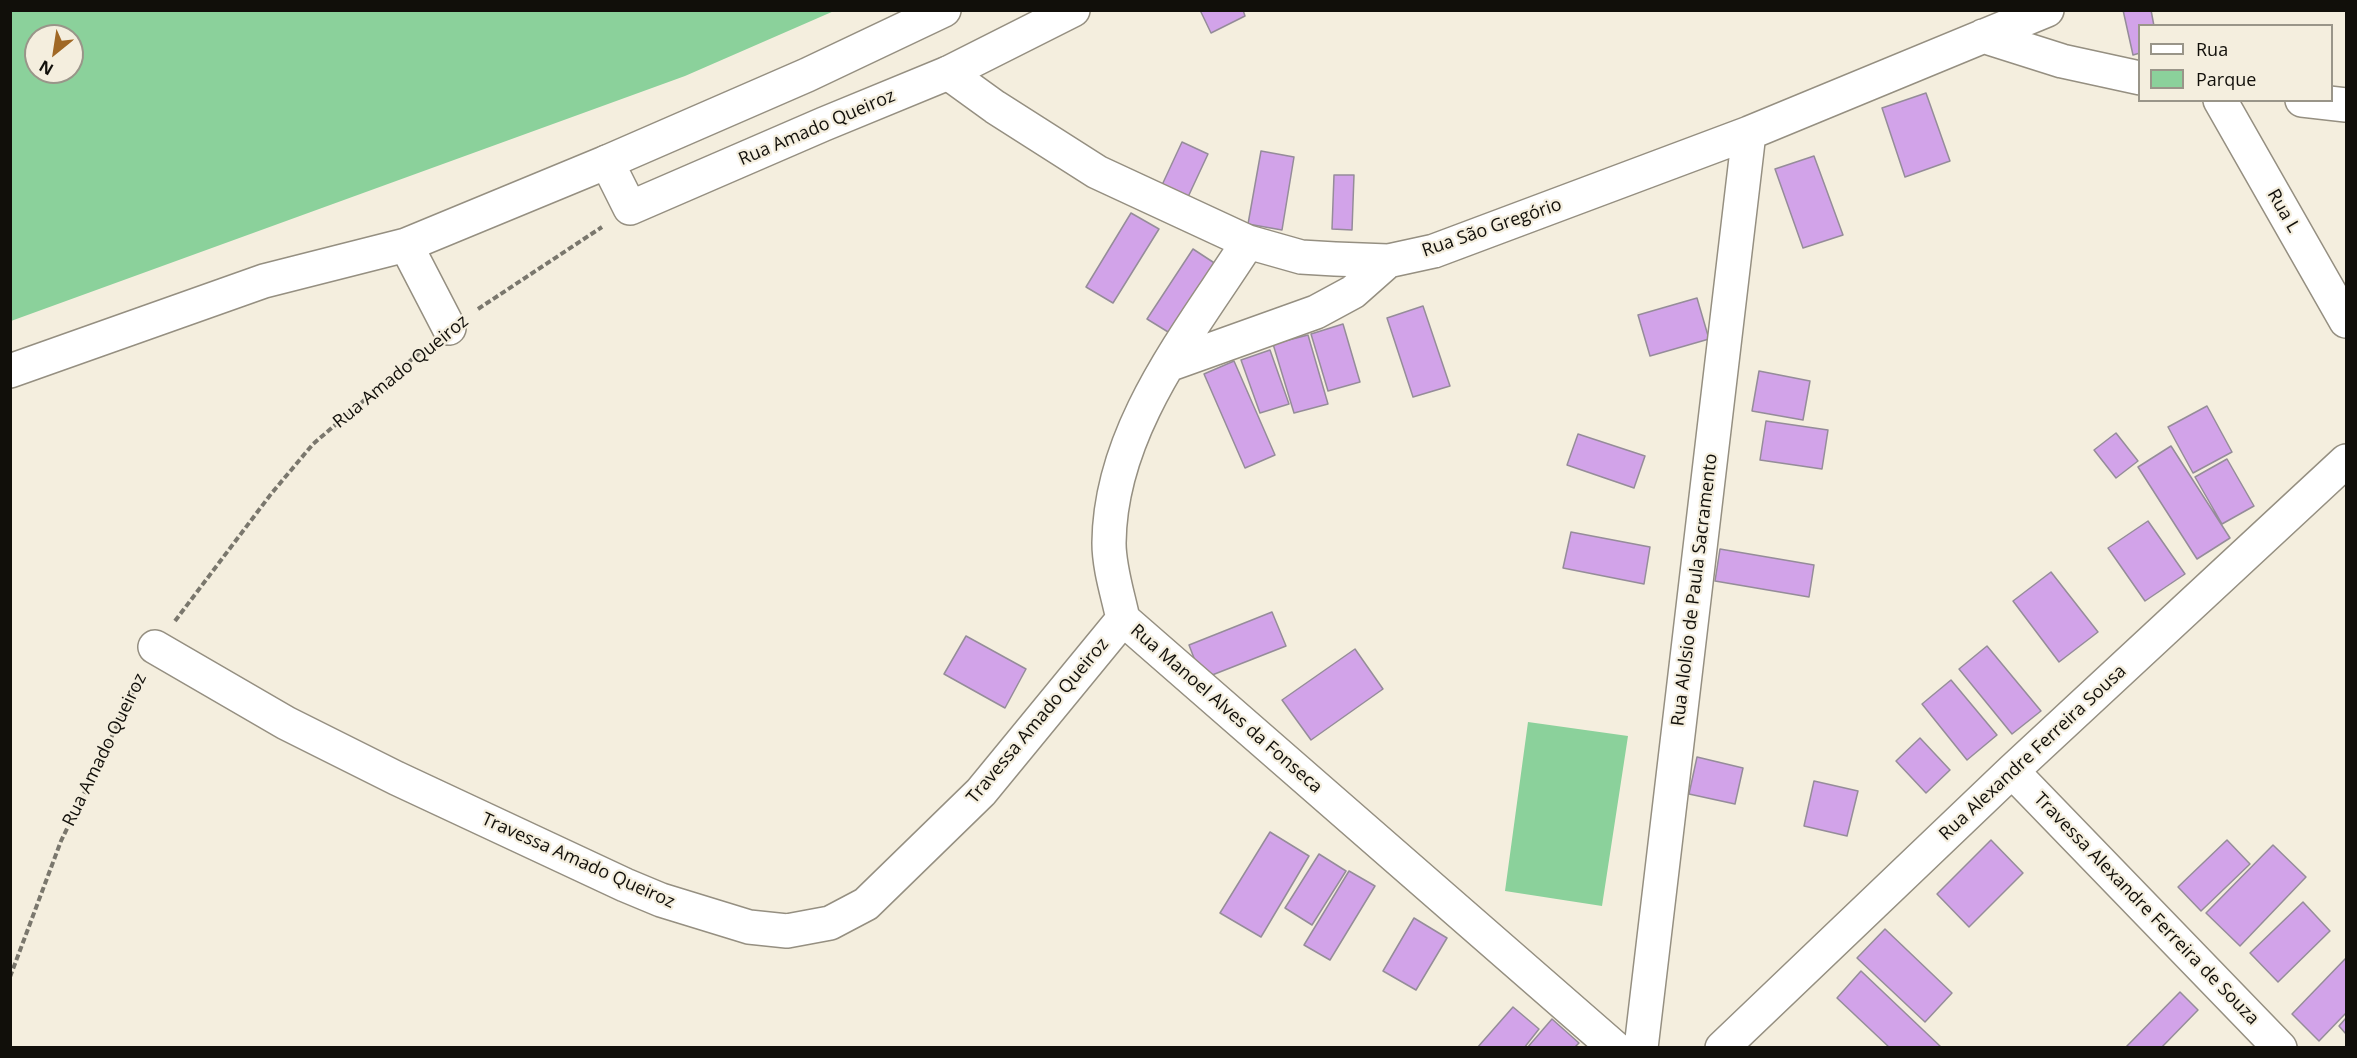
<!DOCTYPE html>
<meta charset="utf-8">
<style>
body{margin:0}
#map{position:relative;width:2357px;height:1058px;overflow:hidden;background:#f4eede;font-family:"Open Sans",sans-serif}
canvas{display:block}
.frame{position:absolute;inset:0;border:12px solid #110f0a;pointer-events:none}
.legend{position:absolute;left:2138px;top:24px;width:195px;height:78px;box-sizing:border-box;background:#f4eede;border:2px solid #999589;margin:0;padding:8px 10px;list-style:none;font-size:18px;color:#110f0a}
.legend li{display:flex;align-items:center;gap:12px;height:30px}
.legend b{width:30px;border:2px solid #999589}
.north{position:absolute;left:24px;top:24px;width:60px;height:60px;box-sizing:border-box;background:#f4eede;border:2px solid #999589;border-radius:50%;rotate:210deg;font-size:16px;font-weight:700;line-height:24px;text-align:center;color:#110f0a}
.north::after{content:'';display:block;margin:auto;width:21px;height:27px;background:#a06825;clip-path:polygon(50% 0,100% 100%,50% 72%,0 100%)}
</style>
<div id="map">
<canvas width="2357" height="1058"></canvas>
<div class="frame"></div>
<ul class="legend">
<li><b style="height:8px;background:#fff"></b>Rua</li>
<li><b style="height:16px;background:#8bd19b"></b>Parque</li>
</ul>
<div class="north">N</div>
</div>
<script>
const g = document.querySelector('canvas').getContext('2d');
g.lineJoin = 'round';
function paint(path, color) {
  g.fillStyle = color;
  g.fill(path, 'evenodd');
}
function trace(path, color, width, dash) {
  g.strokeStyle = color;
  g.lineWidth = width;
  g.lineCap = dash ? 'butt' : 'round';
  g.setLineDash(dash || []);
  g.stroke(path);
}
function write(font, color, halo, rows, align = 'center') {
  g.font = font + ' "Open Sans",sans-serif';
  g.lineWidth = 4.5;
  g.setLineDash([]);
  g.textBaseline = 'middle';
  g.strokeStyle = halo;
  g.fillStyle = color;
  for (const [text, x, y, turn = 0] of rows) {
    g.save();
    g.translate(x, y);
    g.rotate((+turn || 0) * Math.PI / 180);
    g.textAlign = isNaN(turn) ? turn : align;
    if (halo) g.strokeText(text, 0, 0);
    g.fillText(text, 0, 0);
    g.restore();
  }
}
paint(new Path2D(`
 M11 10H834V11L685 76 11 321ZM36 36H72V72H36Z
 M1528 722 1628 736 1602 906 1505 891Z`), '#8bd19b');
const building = new Path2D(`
 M1200 10H1243L1245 16 1211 33Z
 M2123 10H2151L2154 26H2140V53L2133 55Z
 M1926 93 1950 161 1905 177 1882 108Z
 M1182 142 1208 154 1188 197 1162 185Z
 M1261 151 1294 157 1282 230 1248 224Z
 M1814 156 1843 235 1803 248 1775 169Z
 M1334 175H1354L1352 230 1332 229Z
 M1131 213 1159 229 1113 303 1086 287Z
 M1193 249 1219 266 1173 335 1147 319Z
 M1697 298 1709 339 1650 356 1638 315Z
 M1423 306 1450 386 1413 397 1387 318Z
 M1343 324 1360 382 1328 391 1311 334Z
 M1308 335 1328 404 1294 413 1273 344Z
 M1270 350 1289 404 1260 413 1241 360Z
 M1234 361 1275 455 1245 468 1204 374Z
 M1759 371 1810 381 1803 420 1752 411Z
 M2207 406 2232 452 2193 473 2168 427Z
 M1766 421 1828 430 1822 469 1760 460Z
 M2116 433 2138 461 2116 478 2094 450Z
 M1578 434 1645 456 1634 488 1567 465Z
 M2171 446 2230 538 2197 559 2138 467Z
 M2227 459 2254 506 2222 524 2195 477Z
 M2148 521 2185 574 2145 601 2108 548Z
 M1571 532 1650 547 1644 584 1563 568Z
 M1720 549 1814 565 1809 597 1715 581Z
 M2051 572 2098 632 2059 662 2013 601Z
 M1272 612 1286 646 1202 679 1189 645Z
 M966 636 1026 669 1005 708 944 674Z
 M1987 646 2041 711 2012 734 1959 669Z
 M1355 649 1383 689 1311 740 1282 700Z
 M1951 680 1997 735 1967 760 1922 704Z
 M1920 738 1950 770 1926 793 1896 761Z
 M1697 757 1743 768 1735 804 1689 794Z
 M1814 781 1858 791 1847 836 1804 826Z
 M1270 832 1309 856 1261 937 1220 913Z
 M1991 840 2023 873 1969 927 1937 894Z
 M2227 840 2250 864 2201 911 2178 887Z
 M2273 845 2306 877 2240 946 2206 913Z
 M1319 854 1346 871 1312 925 1285 908Z
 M1349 871 1375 886 1330 960 1304 945Z
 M2303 902 2330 931 2278 982 2250 953Z
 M1414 918 1447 938 1416 990 1383 971Z
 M1885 929 1952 993 1925 1022 1857 958Z
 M2346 958V1013L2319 1041 2292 1014Z
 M1861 971 1941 1047V1048H1890L1837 998Z
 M2180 992 2198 1010 2161 1048H2125Z
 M1513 1007 1539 1029 1524 1048H1477Z
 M2346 1018V1034L2339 1026Z
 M1552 1019 1579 1043 1574 1048H1527Z`);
paint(building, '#d2a3e9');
trace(building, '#958c99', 1.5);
const street = new Path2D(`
 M1983 36 2062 61 2140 78
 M948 73 995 107 1097 172 1248 242 1301 257 1335 259 1388 261 1434 251 1749 133 2047 10
 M2220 100 2346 321
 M2302 100 2346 105
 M1248 242C1189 334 1110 429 1109 543 1109 568 1118 595 1123 619L1615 1048
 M406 245 449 328
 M1168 365 1316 312 1353 292 1388 261
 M10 371 264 281 406 245 607 162
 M155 647 286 723 396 778 625 885 661 900 749 927 787 931 830 923 866 904 981 792 1123 619
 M2012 771 2280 1048
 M1641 1048 1749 133
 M1722 1048 2012 771 2346 461`);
const secondary = new Path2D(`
 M944 10 807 75 607 162 630 208 824 124 948 73 1073 10`);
trace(street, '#958f81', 36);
trace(secondary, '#958f81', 36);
trace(new Path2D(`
 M478 309 602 227
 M175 621 271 494 313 444 424 349
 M10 977 61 841 140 678`), '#7a776d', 4, [6, 3]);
trace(street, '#fff', 33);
trace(secondary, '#fff', 33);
write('18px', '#110f0a', '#f4eede', [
 ["Rua Amado Queiroz",817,128,-23],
 ["Rua L",2283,211,60],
 ["Rua São Gregório",1492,228,-19],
 ["Rua Amado Queiroz",401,372,-39],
 ["Rua Alolsio de Paula Sacramento",1695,590,-83],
 ["Rua Manoel Alves da Fonseca",1226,709,41],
 ["Travessa Amado Queiroz",1038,721,-50],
 ["Rua Amado Queiroz",105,750,-64],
 ["Rua Alexandre Ferreira Sousa",2033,753,-43],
 ["Travessa Amado Queiroz",578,861,24],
 ["Travessa Alexandre Ferreira de Souza",2146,909,46]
]);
</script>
